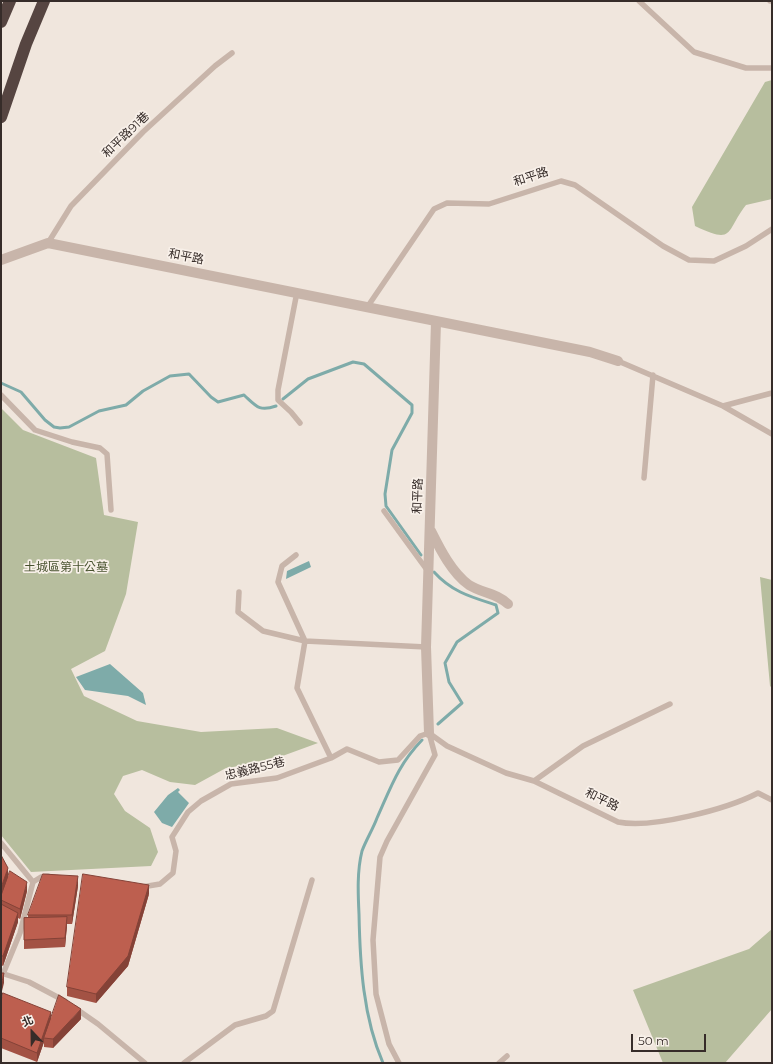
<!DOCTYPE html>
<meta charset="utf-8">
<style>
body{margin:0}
#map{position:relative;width:773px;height:1064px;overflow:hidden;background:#f0e6dd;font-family:Montserrat,"Noto Sans TC",sans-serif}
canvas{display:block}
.frame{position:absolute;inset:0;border:2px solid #362c29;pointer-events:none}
.north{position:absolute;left:12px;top:1012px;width:40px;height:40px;-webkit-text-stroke:3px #f8f0e9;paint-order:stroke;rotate:338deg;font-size:11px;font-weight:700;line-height:16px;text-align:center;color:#362c29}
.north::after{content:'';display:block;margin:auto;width:14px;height:18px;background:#362c29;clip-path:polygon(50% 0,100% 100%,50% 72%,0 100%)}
.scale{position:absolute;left:631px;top:1034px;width:75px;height:18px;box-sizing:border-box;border:2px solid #362c29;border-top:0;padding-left:5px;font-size:12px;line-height:14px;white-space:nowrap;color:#362c29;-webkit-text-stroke:3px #f8f0e9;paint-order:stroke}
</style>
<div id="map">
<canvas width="773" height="1064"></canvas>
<div class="frame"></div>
<div class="north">北</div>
<div class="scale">50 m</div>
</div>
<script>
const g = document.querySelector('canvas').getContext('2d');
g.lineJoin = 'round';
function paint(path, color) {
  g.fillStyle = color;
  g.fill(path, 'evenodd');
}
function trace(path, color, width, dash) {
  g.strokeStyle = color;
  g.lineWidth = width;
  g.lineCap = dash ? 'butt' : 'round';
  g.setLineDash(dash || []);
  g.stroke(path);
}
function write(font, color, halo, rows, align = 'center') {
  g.font = font + ' Montserrat,"Noto Sans TC",sans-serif';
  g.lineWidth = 3.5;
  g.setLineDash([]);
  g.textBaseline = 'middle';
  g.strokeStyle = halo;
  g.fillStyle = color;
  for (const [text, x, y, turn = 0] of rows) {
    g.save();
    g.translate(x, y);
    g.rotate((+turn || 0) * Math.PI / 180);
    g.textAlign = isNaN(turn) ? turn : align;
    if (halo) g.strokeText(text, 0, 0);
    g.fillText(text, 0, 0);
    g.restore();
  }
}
paint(new Path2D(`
 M772 80V199L746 205C725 232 735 245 695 226L692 207 765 82Z
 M1 408 23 430 96 458 104 515 138 522 126 594 105 651 71 669 84 696 137 721 201 732 277 728 318 743 266 762 226 768 195 785 170 782 142 770 123 776 114 794 125 811 150 828 158 852 151 866 31 872 1 835Z
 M760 577 772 580V688L770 686Z
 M772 929V1009L725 1063H663L633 990 749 949Z`), '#b7be9e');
paint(new Path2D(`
 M309 561 311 567 286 579 287 571Z
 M110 664 143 693 146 705 128 696 85 690 76 677Z
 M178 788 180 790 178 792 189 803 172 827 162 823 154 812 168 795Z`), '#7eaba9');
trace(new Path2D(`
 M1 383 21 392 45 420 54 427 60 428 69 427 99 411 126 405 143 391 170 376 189 374 211 397 218 402 244 395C256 406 259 412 276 406
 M283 399 308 379 353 362 364 364 412 405V413L392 450 385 494 386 506 421 555
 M434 572C452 592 471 597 496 605L498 613 457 642 445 663 449 682 462 703 438 724
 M383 1063C363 1017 360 964 359 914 358 893 357 871 362 851 366 840 373 829 377 818 391 787 398 765 422 740`), '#7eaba9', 3);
trace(new Path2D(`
 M639 1 694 52 746 68H772
 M770 1H772
 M48 243 71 206 143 132 215 66 232 53
 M297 292 278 390V400L291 412 300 423
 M368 306 434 209 447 203 489 204 561 181 575 185 663 246 689 260 714 261 746 246 772 229
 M618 361 723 406 772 393
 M1 395 35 430 72 442 100 448 107 454 111 510
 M723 406 772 434
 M644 478 653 375
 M384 511 427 570
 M296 555 282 566 278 582 305 641 426 647
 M239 592 238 612 263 631 305 641 297 688 331 758 347 749 379 762 398 760 420 736 429 733
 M429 733 447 746 506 773 534 781 618 822C652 829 727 809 758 793L772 800
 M534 781 583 746 670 704
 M1 843 33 882
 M142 887 160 884 173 873 176 851 172 837 188 812 201 801 231 784 277 778 331 758
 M1 973 29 982 65 1001
 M3 974 20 933 33 882 41 877 48 876
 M75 1008 98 1024 145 1063
 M184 1063 235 1025 266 1016 273 1011 312 880
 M399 1063 389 1044 376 994 373 940 380 857 387 841 435 755 429 733
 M499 1063 507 1056`), '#c8b5aa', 5.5);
trace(new Path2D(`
 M1 260 48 243 590 352 618 361
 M431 531C440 549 452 573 469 585 482 593 497 593 508 604
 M429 733 426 647 436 322`), '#c8b5aa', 10);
trace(new Path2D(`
 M1 22 10 1
 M1 117 26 44 44 1`), '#564541', 12);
paint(new Path2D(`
 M1 855 8 877 27 891 20 919 18 918V922L3 966 1 965Z
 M78 886 72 924H67L65 947 24 949V918H28V915Z
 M149 894 128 966 96 1003 67 996V987Z
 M1 1002 51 1018 81 1019 53 1048 44 1047V1042L37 1062 1 1048Z`), '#a35244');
paint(new Path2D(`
 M8 868V878L1 897V888Z
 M78 876V886L72 924V915Z
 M27 882V891L20 919V909Z
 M149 885V894L128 966 96 1003V994Z
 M18 913V922L3 966V956Z
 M67 917V926L65 947V938Z
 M4 973V983L1 995V986Z
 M81 1009V1019L53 1048V1039Z
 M51 1012V1021L44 1038V1042L37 1062V1053Z`), '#844237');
const building = new Path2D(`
 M1 855 8 868 1 888Z
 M10 871 27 882 20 909 1 900V896Z
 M43 874 78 876 72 915H28Z
 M83 874 149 885 128 956 96 994 67 987Z
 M1 904 18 913 3 956H1Z
 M67 917 65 938 24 940V918Z
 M1 973H4L1 986Z
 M3 993 51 1012 37 1053 1 1038V1002Z
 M59 995 81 1009 53 1039 44 1038Z`);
paint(building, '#bd5f4f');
trace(building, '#844237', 1);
write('12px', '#362c29', '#f8f0e9', [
 ["和平路91巷",126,135,-44],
 ["和平路",531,177,-18],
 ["和平路",186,257,11],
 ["和平路",418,496,-88],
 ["忠義路55巷",255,769,-14],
 ["和平路",602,800,26]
]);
write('12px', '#48522f', '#f8f0e9', [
 ["土城區第十公墓",66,567]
]);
</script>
